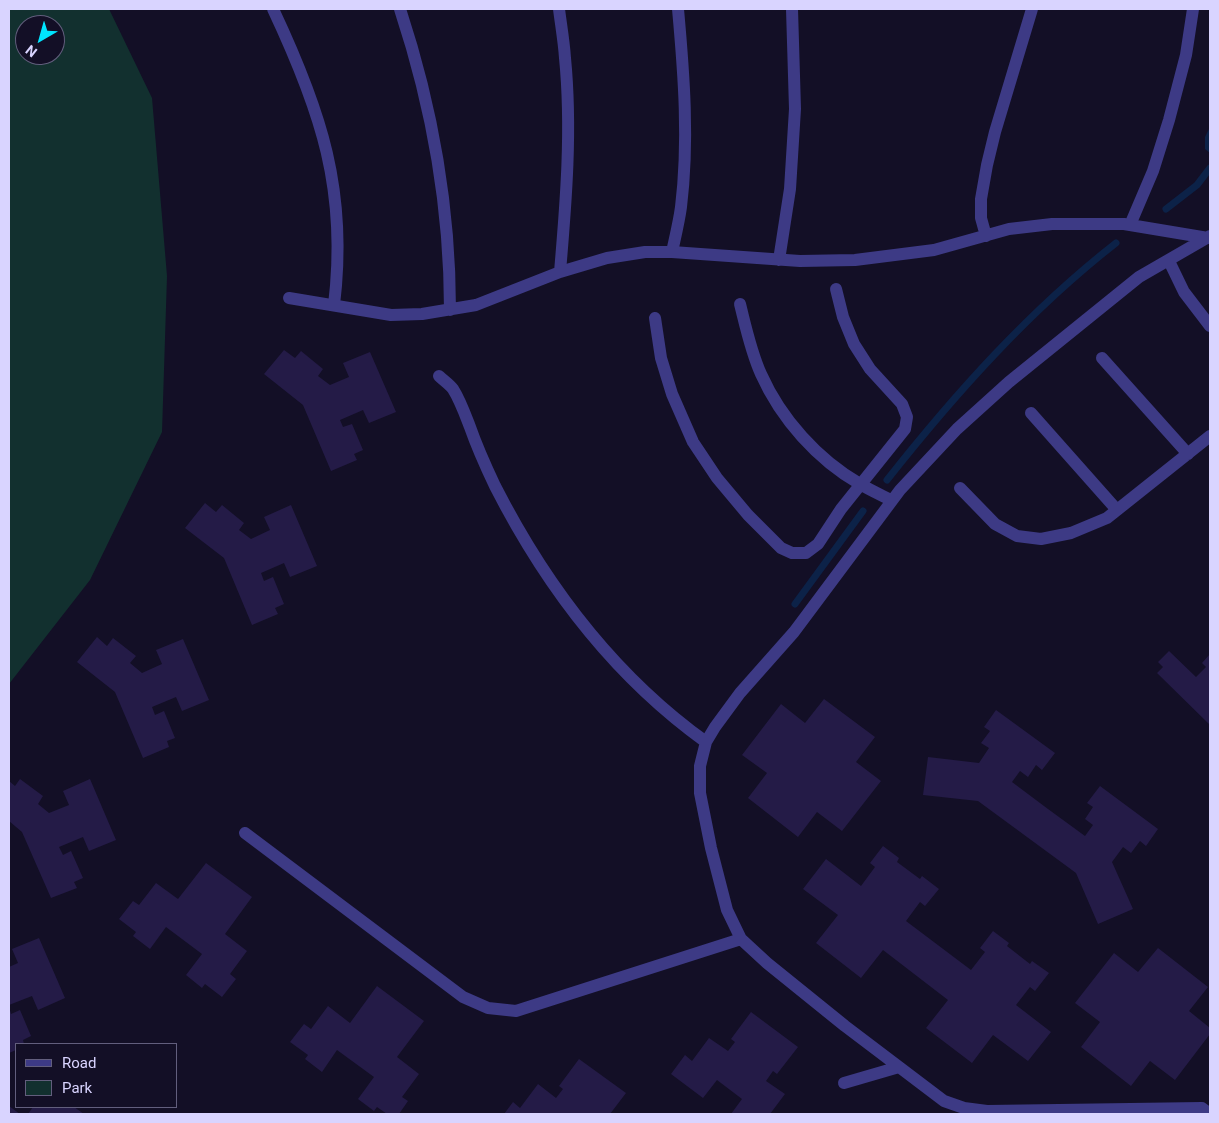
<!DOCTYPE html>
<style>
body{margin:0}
#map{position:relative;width:1219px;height:1123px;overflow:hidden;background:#130f26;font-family:Roboto,sans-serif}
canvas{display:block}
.frame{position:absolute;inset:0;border:10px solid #d9d4ff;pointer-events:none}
.legend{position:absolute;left:15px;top:1043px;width:162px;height:65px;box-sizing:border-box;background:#130f26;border:1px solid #625e7d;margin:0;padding:6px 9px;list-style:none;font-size:15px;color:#d9d4ff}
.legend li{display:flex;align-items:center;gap:10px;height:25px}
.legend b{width:25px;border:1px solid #625e7d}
.north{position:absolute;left:15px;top:15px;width:50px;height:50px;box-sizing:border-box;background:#130f26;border:1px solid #625e7d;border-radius:50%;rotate:218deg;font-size:14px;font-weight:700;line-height:20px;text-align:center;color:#d9d4ff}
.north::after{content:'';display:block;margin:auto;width:18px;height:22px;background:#00e5ff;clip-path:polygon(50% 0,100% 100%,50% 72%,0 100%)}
</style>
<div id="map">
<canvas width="1219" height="1123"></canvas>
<div class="frame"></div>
<ul class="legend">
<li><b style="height:6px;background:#3d3a85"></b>Road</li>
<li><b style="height:14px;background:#12302f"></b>Park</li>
</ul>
<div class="north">N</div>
</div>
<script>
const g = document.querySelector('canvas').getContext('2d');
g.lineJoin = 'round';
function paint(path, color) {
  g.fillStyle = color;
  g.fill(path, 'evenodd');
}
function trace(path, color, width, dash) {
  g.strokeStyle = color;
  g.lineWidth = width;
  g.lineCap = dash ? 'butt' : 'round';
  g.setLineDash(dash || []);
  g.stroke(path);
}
paint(new Path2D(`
 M9 9H109L152 98 167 276 162 432 90 580 9 684ZM25 25H55V55H25Z`), '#12302f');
paint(new Path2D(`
 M1210 127V153L1205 149V137Z`), '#0c2248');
trace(new Path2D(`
 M1166 209 1197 185 1210 168
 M887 480C955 394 1029 311 1116 243
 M795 604 863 511`), '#0c2248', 7);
paint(new Path2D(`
 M284 350 295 358 301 351 323 369 318 376 330 385 349 377 343 363 370 352 396 412 369 423 363 410 340 420 343 427 352 424 363 450 354 454 357 460 331 471 303 405 264 374Z
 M205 503 216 512 222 505 244 523 239 530 251 539 270 530 264 517 291 505 317 566 290 577 284 563 261 573 264 581 273 577 284 604 275 608 278 614 252 625 224 558 185 528Z
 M97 637 107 646 113 638 136 656 130 663 142 673 162 664 156 650 183 639 209 700 182 711 176 697 152 707 155 715 164 711 175 738 167 741 169 747 143 758 115 692 77 662Z
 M1169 651 1196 677 1206 667 1202 663 1210 654V725L1157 673 1163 667 1158 662Z
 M824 699 875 737 856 762 881 781 842 831 817 812 798 837 748 798 767 773 742 755 781 704 805 723Z
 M996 710 1055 753 1042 770 1036 765 1028 777 1020 771 1012 782 1048 809 1085 836 1093 825 1085 819 1093 807 1087 803 1100 786 1158 829 1146 846 1140 841 1131 853 1123 847 1112 862 1133 909 1098 924 1076 873 978 801 923 795 928 757 979 763 989 748 981 743 990 731 984 727Z
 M20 779 43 796 38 804 49 813 69 805 63 791 90 779 116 840 89 851 83 837 59 847 63 855 71 851 83 878 74 882 77 888 51 898 22 832 9 821V781L15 786Z
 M883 846 899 858 897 862 920 879 922 876 939 889 925 906 920 902 906 921 971 970 985 952 980 948 993 931 1009 943 1007 946 1030 964 1032 961 1049 973 1035 991 1030 987 1016 1005 1051 1032 1028 1061 993 1035 972 1063 926 1028 948 1000 883 950 861 978 816 943 838 915 803 889 826 859 861 886 875 867 870 863Z
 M206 863 252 897 225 934 247 951 230 974 236 979 222 997 205 984 202 988 186 975 202 954 166 927 150 949 133 936 136 932 119 919 133 901 139 905 156 883 178 899Z
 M39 938 65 998 38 1010 32 996 9 1005V967L18 963 12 949Z
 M1158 948 1208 987 1189 1011 1210 1028V1034L1175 1080 1150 1061 1131 1086 1081 1047 1100 1022 1075 1003 1114 953 1138 972Z
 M377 986 424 1021 397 1057 419 1074 402 1097 408 1101 399 1114H387L377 1107 374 1111 358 1099 374 1077 337 1050 322 1072 305 1059 308 1055 290 1042 304 1024 311 1029 328 1006 350 1023Z
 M9 1007 11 1014 20 1010 31 1036 23 1040 24 1044H16V1050L9 1053Z
 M751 1012 798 1047 777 1074 773 1071 766 1081 785 1094 770 1114H731L742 1099 717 1080 703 1098 671 1074 685 1055 692 1061 709 1038 728 1051 735 1042 731 1039Z
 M579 1059 626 1093 610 1114H504L513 1102 520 1108 538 1084 556 1098 563 1089 559 1086Z
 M9 1106 20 1114H9Z
 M33 1107H74L84 1114H28Z`), '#241b47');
trace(new Path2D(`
 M273 9C321 111 348 191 334 305
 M400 9C432 106 450 207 450 310
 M559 9C561 25 564 42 565 58 572 129 566 202 560 272
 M1130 225 1153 171 1169 120 1186 55 1193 9
 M986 236 981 218V199L987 165 995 132 1032 9
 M672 252C675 238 679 222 681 207 689 141 684 75 678 9
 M779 260 790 189 795 109 792 9
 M1169 261 1184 292 1210 326
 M289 298 391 315 422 314 476 305 560 272 607 258 645 252H672L800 261 855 260 934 250 1009 229 1052 224H1124L1208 238
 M740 304C746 328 751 352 761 374 781 419 818 460 860 484 870 490 881 495 891 500
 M655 318 661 358 672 394 693 442 717 478 748 515 781 548 792 553H806L818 544 841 509 905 429 907 417 902 404 870 369 854 344 843 317 836 289
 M1102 358 1188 454
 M439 376C443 380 449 384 453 389 460 400 465 414 470 427 477 447 486 467 495 486 546 586 614 676 706 742
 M1031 413 1117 510
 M960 488 995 524 1017 536 1041 539 1071 533 1107 518 1210 436
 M245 833 463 997 488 1008 516 1011 741 939
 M844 1083 899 1067
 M1210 1114 1202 1108 987 1111 964 1108 944 1101 845 1026 767 963 741 939 727 910 711 848 700 793V766L706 742 715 727 740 693 794 632 900 490 957 429 1009 382 1139 277 1210 236`), '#3d3a85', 12);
</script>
